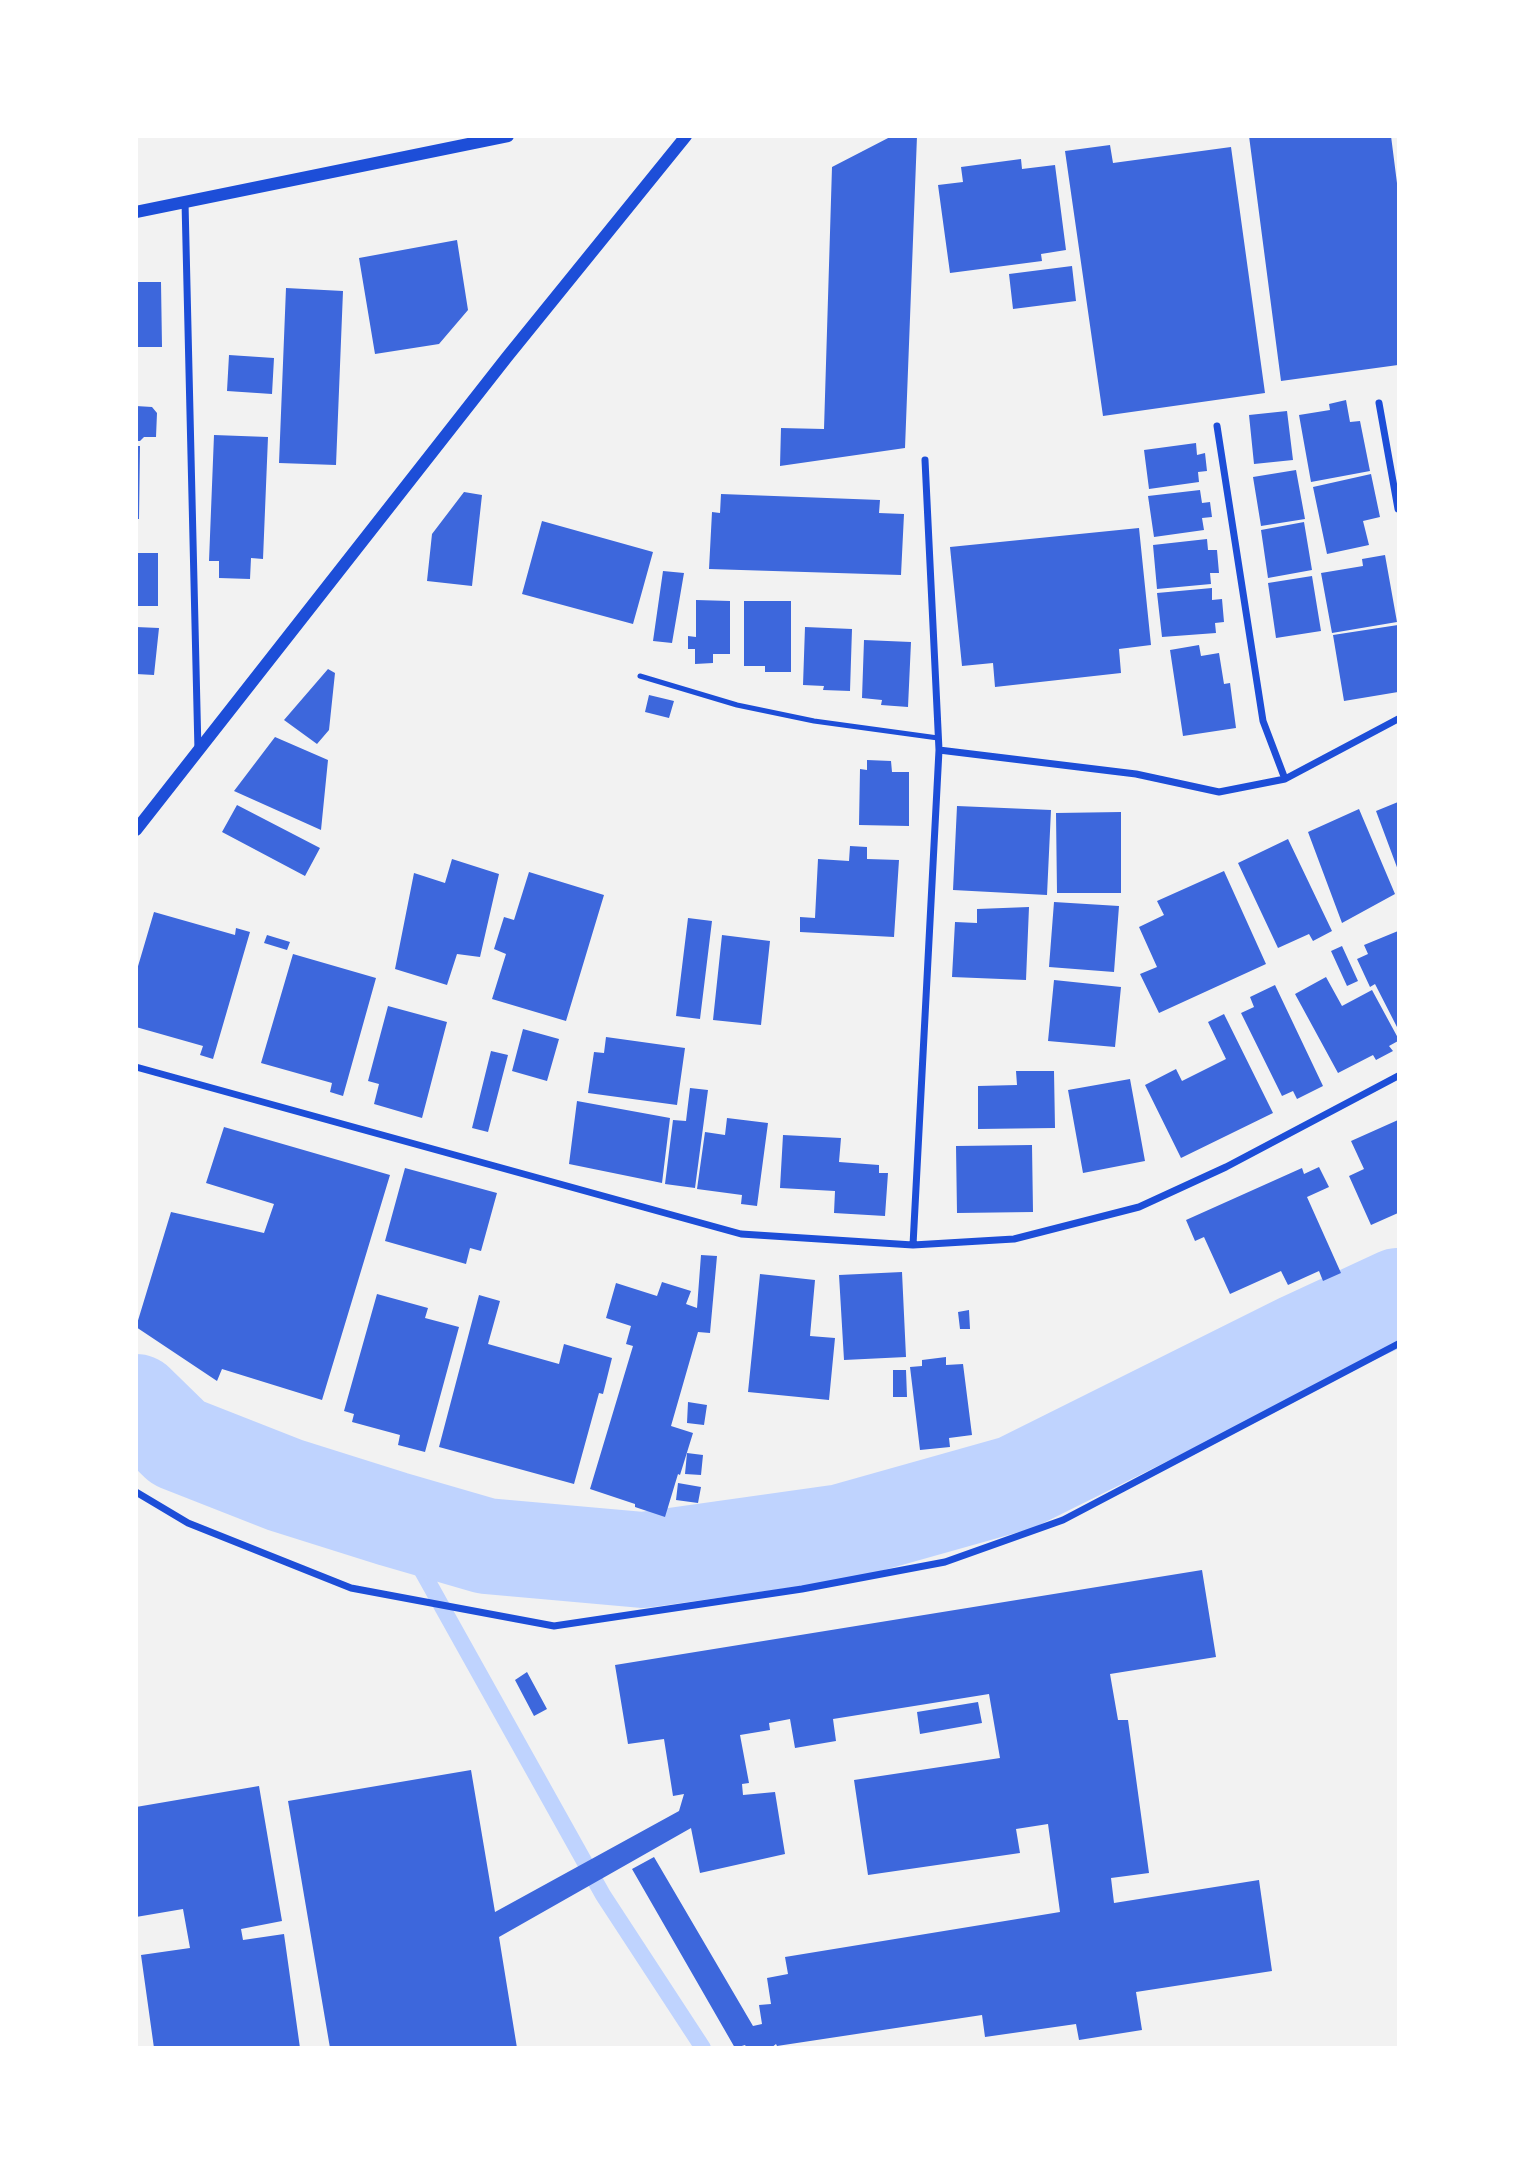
<!DOCTYPE html>
<style>
body{margin:0}
#map{position:relative;width:1535px;height:2184px;overflow:hidden;background:#f2f2f2;font-family:"Exo 2",sans-serif}
canvas{display:block}
.frame{position:absolute;inset:0;border:138px solid #fff;pointer-events:none}
</style>
<div id="map">
<canvas width="1535" height="2184"></canvas>
<div class="frame"></div>
</div>
<script>
const g = document.querySelector('canvas').getContext('2d');
g.lineJoin = 'round';
function trace(path, color, width, dash) {
  g.strokeStyle = color;
  g.lineWidth = width;
  g.lineCap = dash ? 'butt' : 'round';
  g.setLineDash(dash || []);
  g.stroke(path);
}
function paint(path, color) {
  g.fillStyle = color;
  g.fill(path, 'evenodd');
}
trace(new Path2D(`
 M393 1519 603 1895 703 2048`), '#bfd3fe', 16);
trace(new Path2D(`
 M136 1402 178 1443 285 1485 393 1519 486 1546 643 1560 842 1532 1016 1483 1301 1341 1398 1296`), '#bfd3fe', 96);
paint(new Path2D(`
 M892 136H917L905 448 780 466 781 428 824 429 832 167Z
 M1249 136H1391L1398 191V365L1281 381Z
 M1110 145 1113 163 1231 147 1265 393 1103 416 1065 151Z
 M1021 159 1022 169 1055 165 1066 250 1041 254 1042 261 950 273 938 185 963 182 961 167Z
 M457 240 468 310 439 344 375 354 359 258Z
 M1072 266 1076 301 1013 309 1009 274Z
 M136 282H161L162 347H136Z
 M286 288 343 291 336 465 279 463Z
 M229 355 274 358 272 394 227 391Z
 M1346 400 1350 422 1360 421 1370 471 1311 482 1299 415 1330 410 1329 404Z
 M136 406 152 407 157 413 156 437H144L140 441H136Z
 M1287 411 1293 460 1254 464 1249 415Z
 M214 435 268 437 263 559 251 558 250 579 219 578V561H209Z
 M1196 443 1197 455 1205 453 1207 471 1198 472 1199 482 1149 489 1144 450Z
 M136 446H140L139 519H136Z
 M1296 470 1305 519 1261 526 1253 477Z
 M1371 474 1380 517 1363 521 1369 545 1327 554 1313 487Z
 M1200 490 1202 503 1210 502 1212 517 1202 518 1204 530 1154 537 1148 496Z
 M464 492 482 495 472 586 427 581 432 534Z
 M721 494 880 500 879 513 904 514 901 575 709 569 712 512 720 513Z
 M542 521 653 552 633 624 522 594Z
 M1304 522 1312 570 1268 578 1261 530Z
 M1139 528 1151 645 1119 649 1121 673 995 687 993 663 962 666 950 547Z
 M1207 539 1208 550H1217L1219 573H1210L1211 584 1157 589 1153 545Z
 M136 553H158V606H136Z
 M1385 555 1397 622 1332 633 1321 573 1363 566 1362 559Z
 M663 571 684 573 672 643 653 641Z
 M1312 576 1321 631 1276 638 1268 583Z
 M1212 588V600L1222 599 1224 622 1215 623 1216 633 1162 637 1157 593Z
 M696 600 730 601V654H713V663L695 664V649H688V636L696 637Z
 M744 601H791V672H765V666H744Z
 M1398 625V692L1344 701 1333 635Z
 M136 627 159 628 154 675 136 674Z
 M805 627 852 629 850 691 823 690 824 686 803 685Z
 M864 640 911 642 908 707 881 705 882 700 862 698Z
 M1199 645 1201 656 1219 653 1224 684 1230 683 1236 728 1183 736 1170 650Z
 M328 669 335 673 329 730 317 744 284 720Z
 M649 695 674 701 669 718 645 712Z
 M275 737 328 760 321 830 234 791Z
 M867 760 891 761 892 772H909V826L859 825 860 769 867 770Z
 M1398 802V870L1376 811Z
 M237 805 320 848 305 876 222 832Z
 M957 806 1051 810 1047 895 953 890Z
 M1359 809 1395 894 1342 923 1308 832Z
 M1121 812V893H1057L1056 813Z
 M1288 839 1332 931 1313 941 1309 934 1278 948 1238 863Z
 M850 846 867 847V859L899 860 894 937 800 932V917L815 918 818 859 849 861Z
 M452 859 499 874 480 957 457 954 447 985 395 969 414 873 445 883Z
 M1224 871 1266 964 1159 1013 1140 974 1157 967 1139 927 1164 915 1157 901Z
 M529 872 604 895 566 1021 492 999 506 954 494 949 504 917 514 920Z
 M1054 902 1119 906 1114 972 1049 967Z
 M1029 907 1026 980 952 977 955 922 977 923V909Z
 M154 912 235 935 236 928 250 932 213 1059 200 1055 203 1046 136 1027V973Z
 M688 918 712 921 700 1019 676 1016Z
 M1398 931V1029L1375 984 1370 987 1357 959 1368 954 1364 945Z
 M267 935 290 942 287 950 264 943Z
 M722 935 770 941 761 1025 713 1020Z
 M1342 946 1358 981 1347 986 1331 951Z
 M293 954 376 978 343 1096 330 1092 332 1083 261 1063Z
 M1326 977 1342 1006 1372 990 1398 1038V1041L1389 1046 1393 1051 1376 1060 1373 1055 1338 1073 1295 994Z
 M1054 980 1121 987 1115 1047 1048 1041Z
 M1275 985 1323 1086 1297 1099 1293 1091 1282 1096 1241 1013 1254 1007 1250 997Z
 M388 1006 447 1022 422 1118 374 1104 379 1084 368 1081Z
 M1224 1014 1273 1113 1181 1158 1145 1085 1176 1069 1182 1081 1226 1059 1208 1022Z
 M523 1029 559 1039 547 1081 512 1071Z
 M606 1037 685 1048 677 1105 588 1093 594 1052 604 1053Z
 M491 1051 508 1055 488 1132 472 1128Z
 M1016 1071H1054L1055 1128 978 1129V1086L1017 1085Z
 M1130 1079 1145 1161 1083 1173 1068 1090Z
 M690 1088 708 1090 695 1188 665 1184 673 1120 686 1121Z
 M577 1101 670 1118 662 1183 569 1164Z
 M727 1118 768 1123 757 1206 741 1204 742 1195 697 1189 705 1132 725 1135Z
 M1398 1120V1213L1371 1225 1349 1176 1364 1169 1351 1141Z
 M224 1127 390 1175 322 1400 222 1369 217 1381 136 1327 171 1212 264 1233 274 1204 206 1183Z
 M783 1135 841 1138 839 1162 879 1165V1173H888L885 1216 834 1213 835 1191 780 1188Z
 M1032 1145 1033 1212 957 1213 956 1146Z
 M1319 1167 1329 1187 1307 1197 1341 1273 1323 1281 1319 1271 1288 1285 1281 1271 1230 1294 1204 1237 1195 1241 1186 1220 1302 1168 1304 1174Z
 M405 1168 497 1193 481 1251 470 1248 466 1264 385 1241Z
 M701 1255 717 1256 710 1333 698 1332 671 1426 693 1433 680 1475 678 1474 665 1517 635 1507V1504L590 1489 633 1346 626 1344 631 1326 606 1318 616 1283 657 1296 662 1282 691 1291 686 1304 697 1308Z
 M902 1272 906 1357 844 1360 839 1275Z
 M760 1274 815 1280 810 1336 835 1338 829 1400 748 1392Z
 M377 1294 428 1308 425 1318 459 1327 425 1452 398 1445 400 1435 352 1422 354 1414 344 1411Z
 M479 1295 500 1301 488 1344 559 1364 564 1344 612 1358 603 1394 599 1393 574 1484 439 1447Z
 M969 1310 970 1329H960L958 1312Z
 M946 1357V1365L963 1364 972 1435 949 1438 950 1447 920 1450 910 1367 922 1366V1360Z
 M893 1370H906L907 1397H893Z
 M688 1402 707 1405 704 1425 687 1423Z
 M687 1453 703 1455 701 1475 685 1474Z
 M678 1483 701 1487 698 1503 676 1500Z
 M1202 1570 1216 1657 1110 1674 1118 1720H1128L1149 1873 1111 1878 1114 1903 1259 1880 1272 1971 1136 1992 1142 2030 1079 2040 1076 2024 985 2037 982 2015 777 2046 776 2044 771 2048H747L745 2045 735 2048 632 1869 654 1857 753 2026 762 2024 759 2005 771 2004 767 1978 788 1974 785 1957 1060 1912 1048 1824 1016 1829 1020 1853 868 1875 854 1780 1000 1758 989 1694 833 1719 836 1741 795 1748 790 1719 769 1723 770 1730 740 1735 749 1783 742 1784 743 1795 775 1792 785 1854 700 1873 691 1828 499 1937 517 2048H330L288 1801 471 1770 495 1912 679 1811 684 1794 673 1796 664 1739 628 1744 615 1665Z
 M527 1672 547 1709 534 1716 515 1680Z
 M978 1702 982 1723 920 1734 917 1712Z
 M259 1786 282 1921 241 1929 243 1940 284 1934 300 2048H154L141 1955 190 1948 183 1909 136 1917V1807Z`), '#3d67dc');
trace(new Path2D(`
 M640 676 737 705 814 721 938 738`), '#1d4ed8', 5);
trace(new Path2D(`
 M185 202 198 751
 M1379 403 1398 509
 M1217 426 1263 721 1285 779
 M939 750 1136 774 1219 792 1285 779 1398 719
 M136 1067 741 1234 913 1245 1014 1239 1139 1207 1226 1167 1398 1076
 M913 1245 939 750 925 460
 M136 1492 188 1523 351 1588 554 1626 802 1589 945 1562 1063 1520 1398 1344`), '#1d4ed8', 7);
trace(new Path2D(`
 M136 212 508 136
 M136 830 507 357 686 136`), '#1d4ed8', 12);
</script>
